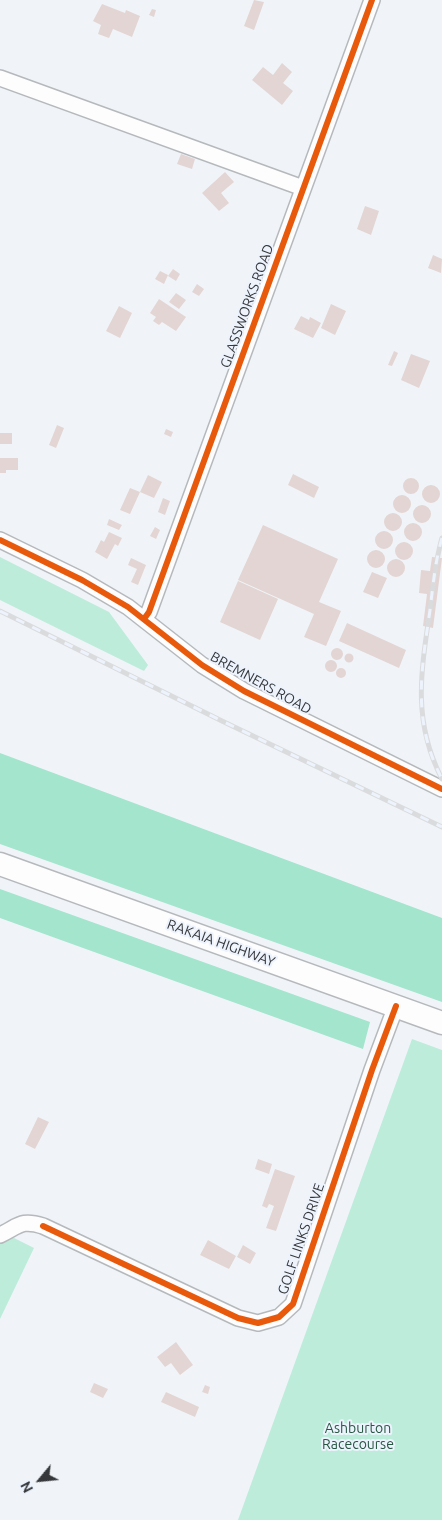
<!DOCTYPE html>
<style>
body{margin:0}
#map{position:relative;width:442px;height:1520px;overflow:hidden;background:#f0f4f8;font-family:Ubuntu,sans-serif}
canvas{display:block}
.north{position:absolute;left:15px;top:1455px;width:50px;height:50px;-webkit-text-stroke:4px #edf3fc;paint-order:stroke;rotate:242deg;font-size:14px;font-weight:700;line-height:20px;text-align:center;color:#35373a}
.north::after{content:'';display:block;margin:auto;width:18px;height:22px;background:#35373a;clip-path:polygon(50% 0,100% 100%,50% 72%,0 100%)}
</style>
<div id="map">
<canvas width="442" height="1520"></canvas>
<div class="north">N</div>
</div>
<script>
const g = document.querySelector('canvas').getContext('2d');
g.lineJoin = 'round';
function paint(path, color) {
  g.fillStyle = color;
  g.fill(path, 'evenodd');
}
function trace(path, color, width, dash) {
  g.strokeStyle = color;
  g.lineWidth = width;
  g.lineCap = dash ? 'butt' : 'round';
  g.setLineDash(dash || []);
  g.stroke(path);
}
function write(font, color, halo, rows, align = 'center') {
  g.font = font + ' Ubuntu,sans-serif';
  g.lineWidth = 4;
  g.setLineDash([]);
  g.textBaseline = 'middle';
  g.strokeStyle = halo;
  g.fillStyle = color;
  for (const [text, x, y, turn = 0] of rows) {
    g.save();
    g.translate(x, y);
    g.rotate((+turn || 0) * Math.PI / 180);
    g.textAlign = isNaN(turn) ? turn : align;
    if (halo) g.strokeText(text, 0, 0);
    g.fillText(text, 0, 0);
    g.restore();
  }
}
paint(new Path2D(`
 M0 557 109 612 148 665 144 671 0 600Z
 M412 1039 442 1050V1520H238Z
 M0 1231 34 1248 0 1319Z`), '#bdecda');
paint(new Path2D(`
 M0 753 442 918V1002L0 844Z
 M0 889 370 1022 363 1049 0 918Z`), '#a3e5cd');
paint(new Path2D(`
 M254 0 264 2 254 30 244 26Z
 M102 4 125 13 126 10 140 16 132 37 113 29 109 38 98 34 101 25 93 21Z
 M152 9 156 10 154 17 149 15Z
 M282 63 292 72 283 83 293 91 282 105 252 80 263 67 273 75Z
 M181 154 195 159 192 169 177 164Z
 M225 172 234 182 221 193 229 203 219 211 202 193Z
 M365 206 379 211 371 235 357 229Z
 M433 255 442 259 441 273 428 268Z
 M173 269 180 274 176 281 168 276Z
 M160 271 168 275 164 284 155 279Z
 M197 284 204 289 199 296 192 292Z
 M176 293 186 300 179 309 169 302Z
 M159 299 186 317 176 331 162 322 159 325 153 321 156 317 150 313Z
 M331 304 346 311 335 335 321 328Z
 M119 306 132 313 120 338 106 331Z
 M301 316 309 320 310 317 321 323 313 338 294 329Z
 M394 351 398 353 392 366 388 365Z
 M411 354 430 361 419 388 401 380Z
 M57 425 64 428 56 448 49 445Z
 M166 429 173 432 171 437 164 434Z
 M0 433H12V444H0Z
 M0 458H18V470H6V473H0Z
 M293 474 319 487 314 498 288 485Z
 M148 475 162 482 154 498 140 492Z
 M403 486a8 8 0 1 1 16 0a8 8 0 1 1-16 0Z
 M422 494a9 9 0 1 1 18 0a9 9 0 1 1-18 0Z
 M130 488 140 492 130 514 120 510Z
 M393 504a9 9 0 1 1 18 0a9 9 0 1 1-18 0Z
 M163 498 170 501 165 515 158 512Z
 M413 514a9 9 0 1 1 18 0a9 9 0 1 1-18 0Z
 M384 522a9 9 0 1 1 18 0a9 9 0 1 1-18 0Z
 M109 519 122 525 119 530 107 525Z
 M404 532a9 9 0 1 1 18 0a9 9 0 1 1-18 0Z
 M263 525 338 559 319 602 341 611 326 646 304 637 314 614 238 580Z
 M155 527 160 530 156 539 150 536Z
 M375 540a9 9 0 1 1 18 0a9 9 0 1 1-18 0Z
 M109 532 122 538 118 546 115 544 107 559 95 552 101 540 104 542Z
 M395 551a9 9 0 1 1 18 0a9 9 0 1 1-18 0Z
 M367 559a9 9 0 1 1 18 0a9 9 0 1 1-18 0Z
 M432 557 442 558 433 628 423 626 427 594 419 593 421 570 430 571Z
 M131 558 146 565 138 585 131 582 137 569 128 565Z
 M387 568a9 9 0 1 1 18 0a9 9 0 1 1-18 0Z
 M372 572 387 578 378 598 363 592Z
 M238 581 278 599 260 640 220 622Z
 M347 623 406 650 399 668 339 641Z
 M331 654a6 6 0 1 1 12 0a6 6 0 1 1-12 0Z
 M344.5 658a4.5 4.5 0 1 1 9 0a4.5 4.5 0 1 1-9 0Z
 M325 666a6 6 0 1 1 12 0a6 6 0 1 1-12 0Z
 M336 673a5 5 0 1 1 10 0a5 5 0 1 1-10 0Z
 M38 1117 49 1122 35 1149 25 1144Z
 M258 1159 272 1164 269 1174 255 1169Z
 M275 1169 295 1176 276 1231 266 1228 274 1206 269 1204 267 1208 262 1206Z
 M208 1240 236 1256 229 1269 200 1255Z
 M243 1245 256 1253 250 1264 237 1257Z
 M176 1342 193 1365 180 1375 171 1363 165 1367 157 1357Z
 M94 1383 108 1389 103 1398 90 1392Z
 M205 1385 210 1387 208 1394 202 1392Z
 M166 1392 199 1407 195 1417 161 1402Z`), '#e3d5d3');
const minor = new Path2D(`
 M0 78 303 188
 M0 540 82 580 128 607 202 665 244 691 442 789
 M144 619 149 612 372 0
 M0 1235C19 1226 21 1219 43 1226L238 1318 258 1323 279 1317 293 1304 372 1070 396 1006`);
const highway = new Path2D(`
 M0 864 442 1023`);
trace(minor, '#b6b9bc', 18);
trace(highway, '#b6b9bc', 25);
trace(minor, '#fdfdfe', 15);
trace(highway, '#fdfdfe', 22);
const rail = new Path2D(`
 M442 538C435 562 433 586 430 610 421 672 412 721 442 779
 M0 611 222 721 442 827`);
trace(rail, '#dadbdd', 5);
trace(rail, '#edf3fc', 3, [9]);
trace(new Path2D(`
 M0 540 82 580 128 607 202 665 244 691 442 789
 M144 619 149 612 372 0
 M43 1226 238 1318 258 1323 279 1317 293 1304 372 1070 396 1006`), '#e8590c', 6);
write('14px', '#35373a', '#edf3fc', [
 ["GLASSWORKS ROAD",247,306,-70],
 ["BREMNERS ROAD",261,683,29],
 ["RAKAIA HIGHWAY",221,943,20],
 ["GOLF LINKS DRIVE",301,1239,-71]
]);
write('14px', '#275743', '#edf3fc', [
 ["Ashburton",358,1428],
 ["Racecourse",358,1444]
]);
</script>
